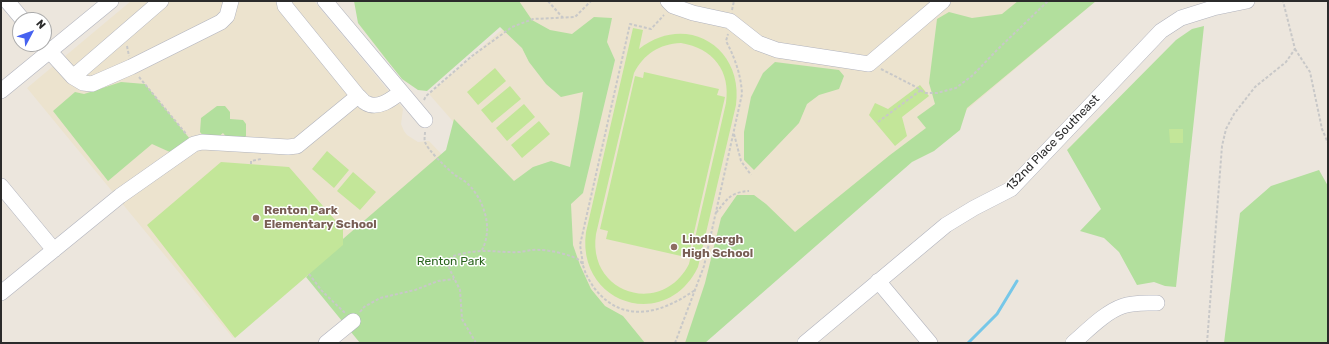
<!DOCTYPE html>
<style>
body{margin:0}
#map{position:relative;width:1329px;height:344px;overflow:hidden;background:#ece6dd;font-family:Rubik,sans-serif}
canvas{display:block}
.frame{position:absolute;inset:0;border:2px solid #2b2b2b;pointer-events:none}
.north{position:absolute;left:12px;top:12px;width:40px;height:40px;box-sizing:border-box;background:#fff;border:1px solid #aaa;border-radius:50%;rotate:49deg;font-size:11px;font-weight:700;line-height:16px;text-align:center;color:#2b2b2b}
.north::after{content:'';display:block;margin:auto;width:14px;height:18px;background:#4662f0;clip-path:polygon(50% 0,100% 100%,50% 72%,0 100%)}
</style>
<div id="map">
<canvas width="1329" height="344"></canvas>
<div class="frame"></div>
<div class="north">N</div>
</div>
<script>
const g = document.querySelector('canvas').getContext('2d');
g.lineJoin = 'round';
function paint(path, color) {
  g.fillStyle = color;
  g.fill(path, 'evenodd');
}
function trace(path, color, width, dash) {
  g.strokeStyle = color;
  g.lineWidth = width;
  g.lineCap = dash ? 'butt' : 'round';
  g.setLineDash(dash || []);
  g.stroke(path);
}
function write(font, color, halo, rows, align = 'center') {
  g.font = font + ' Rubik,sans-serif';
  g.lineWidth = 3;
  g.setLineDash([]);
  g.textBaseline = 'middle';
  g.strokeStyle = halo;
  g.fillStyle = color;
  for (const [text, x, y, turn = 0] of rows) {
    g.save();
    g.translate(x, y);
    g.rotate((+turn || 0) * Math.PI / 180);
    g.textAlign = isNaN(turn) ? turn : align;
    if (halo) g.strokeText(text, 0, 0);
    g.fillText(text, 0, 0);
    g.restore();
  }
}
paint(new Path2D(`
 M131 1H314L401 106 403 109 401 124 404 131 407 135 418 142 429 141 449 162 309 274 233 338 27 88Z
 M487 1H1096L690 343H625L464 134 429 94 507 25Z`), '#ece3ce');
paint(new Path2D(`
 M354 1H519L532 20 550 30 572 34 594 17 612 18 607 42 615 60 583 193 571 204 573 245 580 265 591 289 605 306 623 316 645 343H360L306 277 310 273 307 270 446 150 454 119 514 181 533 167 551 161 570 167 579 118 583 92 561 97 546 84 529 62 522 48 500 27 427 91 418 90 402 79 386 59 358 23Z
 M1018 1H1096L967 108 960 130 934 151 912 162 705 343H685L705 283 721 218 737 195H754L766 204 795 232 890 155 926 128 917 117 935 104 929 83 937 19 949 12 972 18 1002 14Z
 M1204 26 1176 287 1165 286 1154 282 1137 285 1119 252 1104 238 1080 231 1101 209 1067 150 1176 40 1192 29Z
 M775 62 839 70 844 76 839 89 819 95 807 104 799 123 754 170 744 160V132L751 97 763 73Z
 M121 82 145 84 190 139 172 153 152 144 108 181 53 111 75 92 84 94Z
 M217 106H225L230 112V119L243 120 246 124V136L242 140 228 139 223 133 217 138H205L200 132 201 118Z
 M1319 170 1328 186V343H1224L1240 213 1271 186Z`), '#b2df9d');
paint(new Path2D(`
 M633 28 643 30 639 49C686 12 744 47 736 105L698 267C666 333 576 304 586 232ZM681 43C713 48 731 71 726 103L689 264C662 317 587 294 596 234L634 73C644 54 659 44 681 43Z
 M495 68 506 81 478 105 467 92Z
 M644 72 719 89 717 95 725 97 690 250 682 249 681 256 606 239 608 231 600 229 635 76 643 78Z
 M920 85 929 96 902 117 907 136 895 146 869 115 875 103 888 109Z
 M510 86 521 99 492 123 481 110Z
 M524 104 535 117 507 141 496 128Z
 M539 121 550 134 522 158 511 145Z
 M1169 129H1183V143H1170Z
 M327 151 349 170 334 188 312 169Z
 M221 162 289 167 343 229V245L235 338 147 225Z
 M353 172 376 192 360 210 337 191Z`), '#c3e699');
trace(new Path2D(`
 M968 343 997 314 1017 281`), '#76c7e8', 3);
const minor = new Path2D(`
 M7 1 23 20
 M284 1 285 6 358 96C361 98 363 102 366 103 378 110 392 99 401 92
 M325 1 425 120
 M668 1 673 6 693 13 730 21 758 43 777 50 869 64 943 1
 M43 44 73 77 83 83 92 84 131 67 221 22 227 16 231 1
 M73 77 161 1
 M1 91 111 1
 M1 186 54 250
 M878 281 930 343
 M1 293 120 196 194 144 202 142 288 147 297 146 358 96
 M326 343 353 321
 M805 343 946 225 974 208 1011 189 1161 31 1181 18 1213 8 1247 1
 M1073 343C1087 331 1105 312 1123 306 1134 302 1145 303 1157 303`);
trace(minor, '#b1b3bd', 16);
trace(new Path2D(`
 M548 1 563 18
 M732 10 734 1
 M127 46 129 56
 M1295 49 1310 72 1322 129 1328 143
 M881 69 916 87 925 93H937L956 88 973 75 997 50 1048 1
 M139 77 187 135
 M424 100 426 96 472 56 512 27 533 19 575 17 591 1
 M878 122 921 90
 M425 132C425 135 424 139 425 142 427 149 447 169 454 174 458 178 465 180 469 185 485 202 493 229 482 250
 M734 134 741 161 751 175
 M251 164V161L261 159
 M716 213C727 199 731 192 749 191
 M583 264 580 245 630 24 651 29 664 15
 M309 274 322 291 345 313
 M360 312 364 307 380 298 415 290 438 281 454 279
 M476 343 462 319 460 290 450 270 448 263C449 261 451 257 454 256 456 255 460 254 462 254 482 248 500 253 520 252 527 251 534 249 541 250 550 250 572 255 579 260 584 264 584 271 587 276 589 280 592 285 595 289 624 325 662 313 695 290
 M675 343 704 266 742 94C741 75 735 58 726 41L728 34
 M1207 343 1222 146 1226 129 1234 114 1255 87 1286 62 1295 49 1283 1`), '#c8c8c8', 2, [3, 2]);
trace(minor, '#fff', 15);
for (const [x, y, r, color] of [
 [256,218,4,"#8d6e63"],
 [674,247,4,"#8d6e63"]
]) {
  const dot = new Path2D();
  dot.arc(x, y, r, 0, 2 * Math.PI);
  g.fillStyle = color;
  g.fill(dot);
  trace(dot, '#fff', 1.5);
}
write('12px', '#2b2b2b', '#fff', [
 ["132nd Place Southeast",1053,143,-46]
]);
write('bold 12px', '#785e54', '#fff', [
 ["Renton Park",264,211],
 ["Elementary School",264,225],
 ["Lindbergh",682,240],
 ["High School",682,254]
], 'left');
write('12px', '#2b641e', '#fff', [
 ["Renton Park",451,262]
]);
</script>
